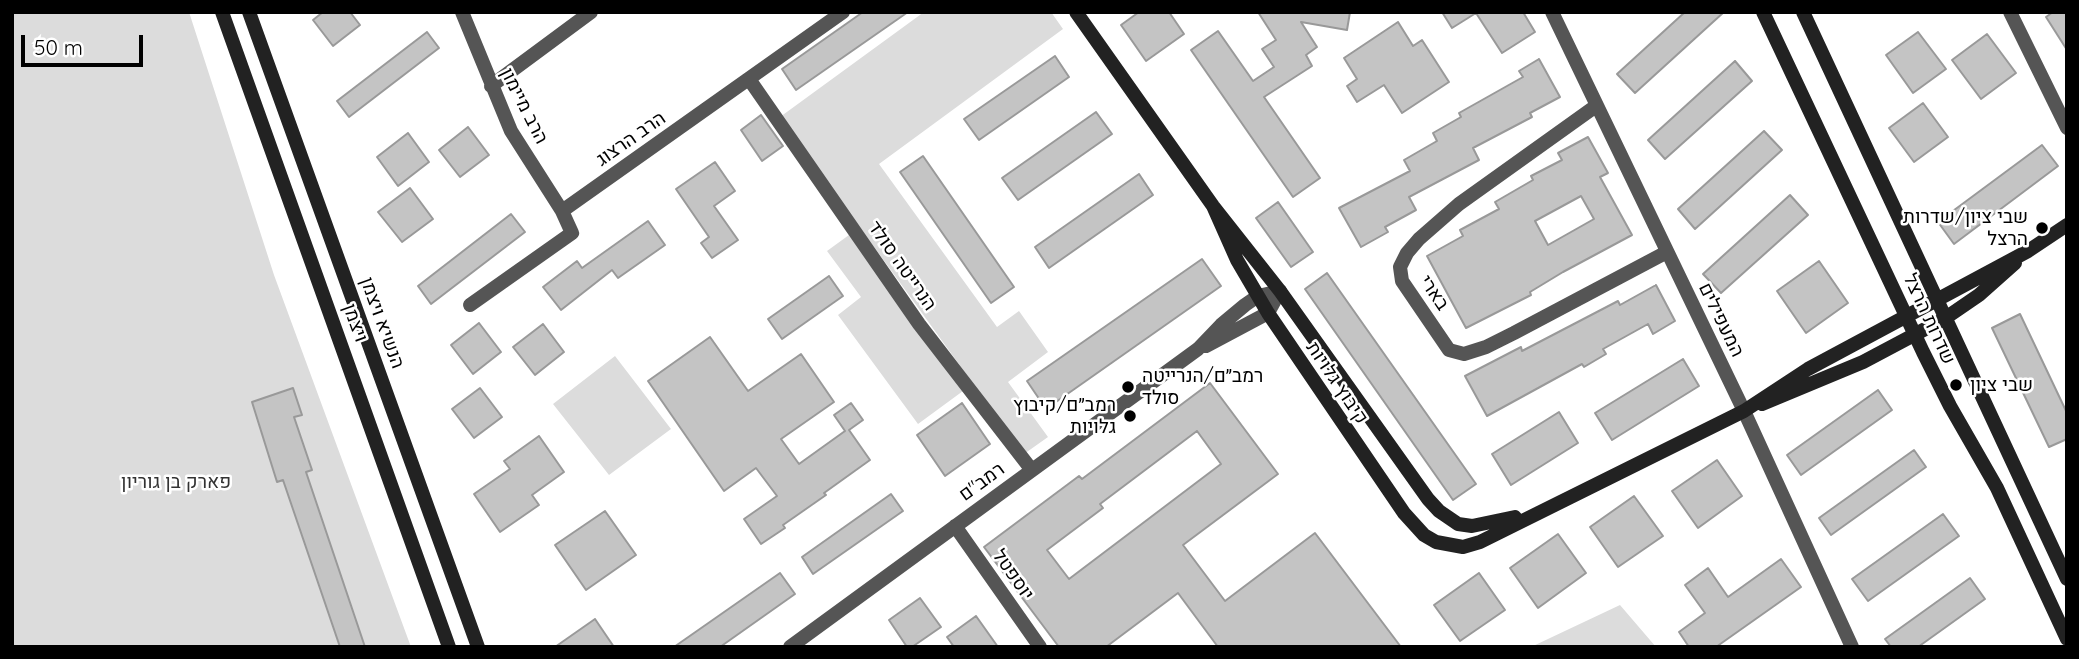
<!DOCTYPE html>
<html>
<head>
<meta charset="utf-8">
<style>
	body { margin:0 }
	#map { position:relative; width:2079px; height:659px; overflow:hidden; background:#fff; font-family:Quicksand,sans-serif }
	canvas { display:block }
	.frame { position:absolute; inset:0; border:14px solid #000; pointer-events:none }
	.scale { position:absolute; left:21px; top:35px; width:122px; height:32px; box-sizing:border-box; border:4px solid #000; border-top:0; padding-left:9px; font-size:21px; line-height:24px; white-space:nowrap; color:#000; -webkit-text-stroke:5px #fff; paint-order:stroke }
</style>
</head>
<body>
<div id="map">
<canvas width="2079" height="659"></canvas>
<div class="frame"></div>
<div class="scale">50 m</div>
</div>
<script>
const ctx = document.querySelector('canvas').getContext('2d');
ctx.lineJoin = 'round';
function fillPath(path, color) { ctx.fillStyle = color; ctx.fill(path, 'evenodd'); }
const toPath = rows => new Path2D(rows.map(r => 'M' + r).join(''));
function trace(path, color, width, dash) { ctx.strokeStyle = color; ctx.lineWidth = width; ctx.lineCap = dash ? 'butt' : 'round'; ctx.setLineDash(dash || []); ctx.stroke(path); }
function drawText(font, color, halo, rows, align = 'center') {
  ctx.font = font + ' Quicksand,Heebo,sans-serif'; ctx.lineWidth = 5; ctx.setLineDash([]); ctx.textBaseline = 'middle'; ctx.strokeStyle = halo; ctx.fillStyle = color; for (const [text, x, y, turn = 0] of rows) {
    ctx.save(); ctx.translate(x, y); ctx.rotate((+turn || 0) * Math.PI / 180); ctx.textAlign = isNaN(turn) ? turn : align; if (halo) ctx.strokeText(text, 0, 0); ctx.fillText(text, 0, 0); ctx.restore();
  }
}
fillPath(toPath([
	[12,12,189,12,274,275,411,647,12,647],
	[924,12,1051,12,1063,29,879,164,997,327,1019,311,1048,352,1008,382,1048,437,1024,454,780,117],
	[849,235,963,391,918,424,838,315,861,297,827,251],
	[615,356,671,429,609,475,553,404],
	[1620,605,1656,647,1531,647]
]), '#dcdcdc');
const building = toPath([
	[323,12,350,12,360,25,333,46,313,20,323,12],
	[863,12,908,12,796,90,782,69,863,12],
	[1139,12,1169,12,1184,34,1146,61,1121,25,1139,12],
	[1258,12,1350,12,1347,30,1301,22,1317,47,1306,55,1312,66,1264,97,1320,178,1293,197,1191,50,1218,31,1253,81,1274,67,1262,49,1276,40,1258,12],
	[1442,12,1523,12,1535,32,1502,53,1476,13,1452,28,1442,12],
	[1685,12,1724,12,1635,93,1617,74,1685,12],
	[2053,12,2067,12,2067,50,2046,17,2053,12],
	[1398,22,1413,46,1422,40,1449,82,1402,113,1384,85,1357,102,1347,86,1357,79,1344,58,1398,22],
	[427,32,439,48,349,117,337,101,427,32],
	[1918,32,1946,69,1913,93,1886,55,1918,32],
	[1987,34,2016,73,1981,99,1952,60,1987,34],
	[1055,56,1069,77,979,140,964,119,1055,56],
	[1539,59,1560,97,1530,113,1532,117,1473,148,1479,160,1409,197,1416,210,1385,227,1388,232,1361,247,1339,208,1410,171,1404,160,1437,141,1433,133,1461,117,1459,113,1523,77,1519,71,1539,59],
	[1735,61,1752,81,1665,159,1648,140,1735,61],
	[1923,103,1948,137,1914,162,1889,128,1923,103],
	[1096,112,1112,134,1018,200,1002,178,1096,112],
	[761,115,783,146,762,161,741,130,761,115],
	[468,127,489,155,460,177,439,150,468,127],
	[1764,131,1782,150,1695,229,1678,209,1764,131],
	[408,133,429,162,398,186,377,157,408,133],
	[1588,137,1608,173,1600,177,1632,235,1563,272,1530,292,1531,295,1466,328,1427,256,1463,236,1460,230,1499,209,1495,202,1533,180,1531,176,1562,160,1558,153,1588,137],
	[1581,196,1594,219,1548,245,1535,221,1581,196],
	[2042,145,2058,166,1954,244,1938,222,2042,145],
	[923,156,1014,287,991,303,900,172,923,156],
	[715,162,735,191,714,206,738,240,712,258,701,243,709,237,676,189,715,162],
	[1139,174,1153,195,1049,268,1035,247,1139,174],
	[410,188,433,219,402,242,378,212,410,188],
	[1790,195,1808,215,1721,293,1703,274,1790,195],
	[1278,202,1313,252,1291,267,1256,218,1278,202],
	[511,214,525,232,431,304,418,286,511,214],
	[648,221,665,245,618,278,612,270,561,310,543,287,577,261,582,268,648,221],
	[1202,259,1221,286,1046,409,1027,381,1202,259],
	[1819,261,1848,303,1806,333,1777,291,1819,261],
	[1327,273,1476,484,1453,500,1305,289,1327,273],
	[829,276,843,296,782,339,768,319,829,276],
	[1656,285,1675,321,1653,334,1648,324,1603,349,1606,354,1584,367,1582,364,1487,416,1465,376,1521,347,1522,351,1618,301,1620,305,1656,285],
	[2020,314,2067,413,2067,439,2049,447,1992,328,2020,314],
	[479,323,501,352,473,374,451,345,479,323],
	[543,324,564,352,535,375,513,347,543,324],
	[710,337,748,391,801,354,834,402,781,439,799,464,845,431,834,415,851,403,863,420,849,430,870,460,824,493,826,495,783,525,785,528,761,544,744,519,777,496,756,468,724,491,648,381,710,337],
	[1683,359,1699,386,1612,440,1595,413,1683,359],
	[1210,383,1278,474,1183,545,1225,601,1315,533,1401,647,1218,647,1178,593,1106,647,1059,647,984,547,1079,476,1082,479,1210,383],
	[1197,431,1221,464,1069,579,1047,550,1103,508,1100,504,1197,431],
	[293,388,302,415,294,417,312,470,306,472,365,647,340,647,283,480,277,482,252,402,293,388],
	[480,388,502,417,474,438,452,409,480,388],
	[1878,390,1892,410,1801,475,1787,455,1878,390],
	[962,403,990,444,945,476,917,435,962,403],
	[1559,412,1578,443,1511,485,1492,454,1559,412],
	[539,436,564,472,532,495,539,505,500,532,474,494,510,469,504,461,539,436],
	[1914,450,1926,467,1831,535,1819,518,1914,450],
	[1717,460,1742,496,1698,528,1672,491,1717,460],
	[891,494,903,511,813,574,802,557,891,494],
	[1634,496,1663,536,1618,567,1590,527,1634,496],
	[605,511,636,555,586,590,555,545,605,511],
	[1943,514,1959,536,1868,601,1852,579,1943,514],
	[1558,534,1586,573,1538,608,1510,568,1558,534],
	[1781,559,1801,587,1716,647,1689,647,1679,632,1705,613,1685,585,1708,568,1728,597,1781,559],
	[780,573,795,594,720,647,674,647,780,573],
	[1479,573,1505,610,1460,641,1434,605,1479,573],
	[1970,578,1985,599,1918,647,1891,647,1885,639,1970,578],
	[920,598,941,627,912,647,907,647,889,620,920,598],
	[976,616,998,647,954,647,947,637,976,616],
	[595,619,614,647,555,647,595,619]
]);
fillPath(building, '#c4c4c4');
trace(building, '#999', 2);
trace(toPath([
	[462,12,511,131,562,211],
	[1552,12,1744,411,1852,647],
	[2010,12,2067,128],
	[749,79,919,324,1031,469],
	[491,86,591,12],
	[1596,106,1459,204,1419,239,1407,253,1400,267,1402,281,1449,350,1464,354,1486,347,1514,333,1667,252],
	[470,305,572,233,562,211,843,12],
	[1206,346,1268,313,1280,291],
	[955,526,1040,647],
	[790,647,1198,349,1221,325,1245,305,1258,296,1280,291]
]), '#555', 14);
trace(toPath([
	[222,12,449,647],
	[249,12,478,647],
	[1076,12,1213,206,1280,291,1428,499,1439,511,1458,524,1472,526,1515,517],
	[1763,12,1923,352,1950,406,1997,488,2067,639],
	[1803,12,2067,579],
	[1213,206,1237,260,1268,313,1404,513,1424,535,1436,542,1463,547,1480,542,1744,411,1808,369,2028,251,2067,225],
	[1762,404,1863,362,1944,319,1979,295,2015,263]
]), '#222', 14);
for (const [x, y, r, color] of [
	[2042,228,7,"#000"],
	[1956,385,7,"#000"],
	[1128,387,7,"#000"],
	[1130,416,7,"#000"]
]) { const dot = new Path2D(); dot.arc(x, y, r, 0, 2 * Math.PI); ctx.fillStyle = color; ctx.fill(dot); trace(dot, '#fff', 2.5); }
drawText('19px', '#000', '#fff', [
	["הרב מיימון",524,106,63],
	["הרב הרצוג",631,139,-35],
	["הנרייטה סולד",902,266,55],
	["בארי",1434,293,56],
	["שדרות הרצל",1929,319,65],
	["המעפילים",1721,320,64],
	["ויצמן",355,323,70],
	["הנשיא ויצמן",382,323,70],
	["קיבוץ גלויות",1337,383,56],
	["רמב\"ם",982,482,-36],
	["יוספטל",1013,575,55]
]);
drawText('19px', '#000', '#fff', [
	["שבי ציון/שדרות",2028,217],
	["הרצל",2028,239],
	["רמב״ם/הנרייטה",1142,376,"left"],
	["סולד",1142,398,"left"],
	["שבי ציון",1970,385,"left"],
	["רמב״ם/קיבוץ",1116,405],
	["גלויות",1116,427]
], 'right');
drawText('19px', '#333', '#fff', [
	["פארק בן גוריון",176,482]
]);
</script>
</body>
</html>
